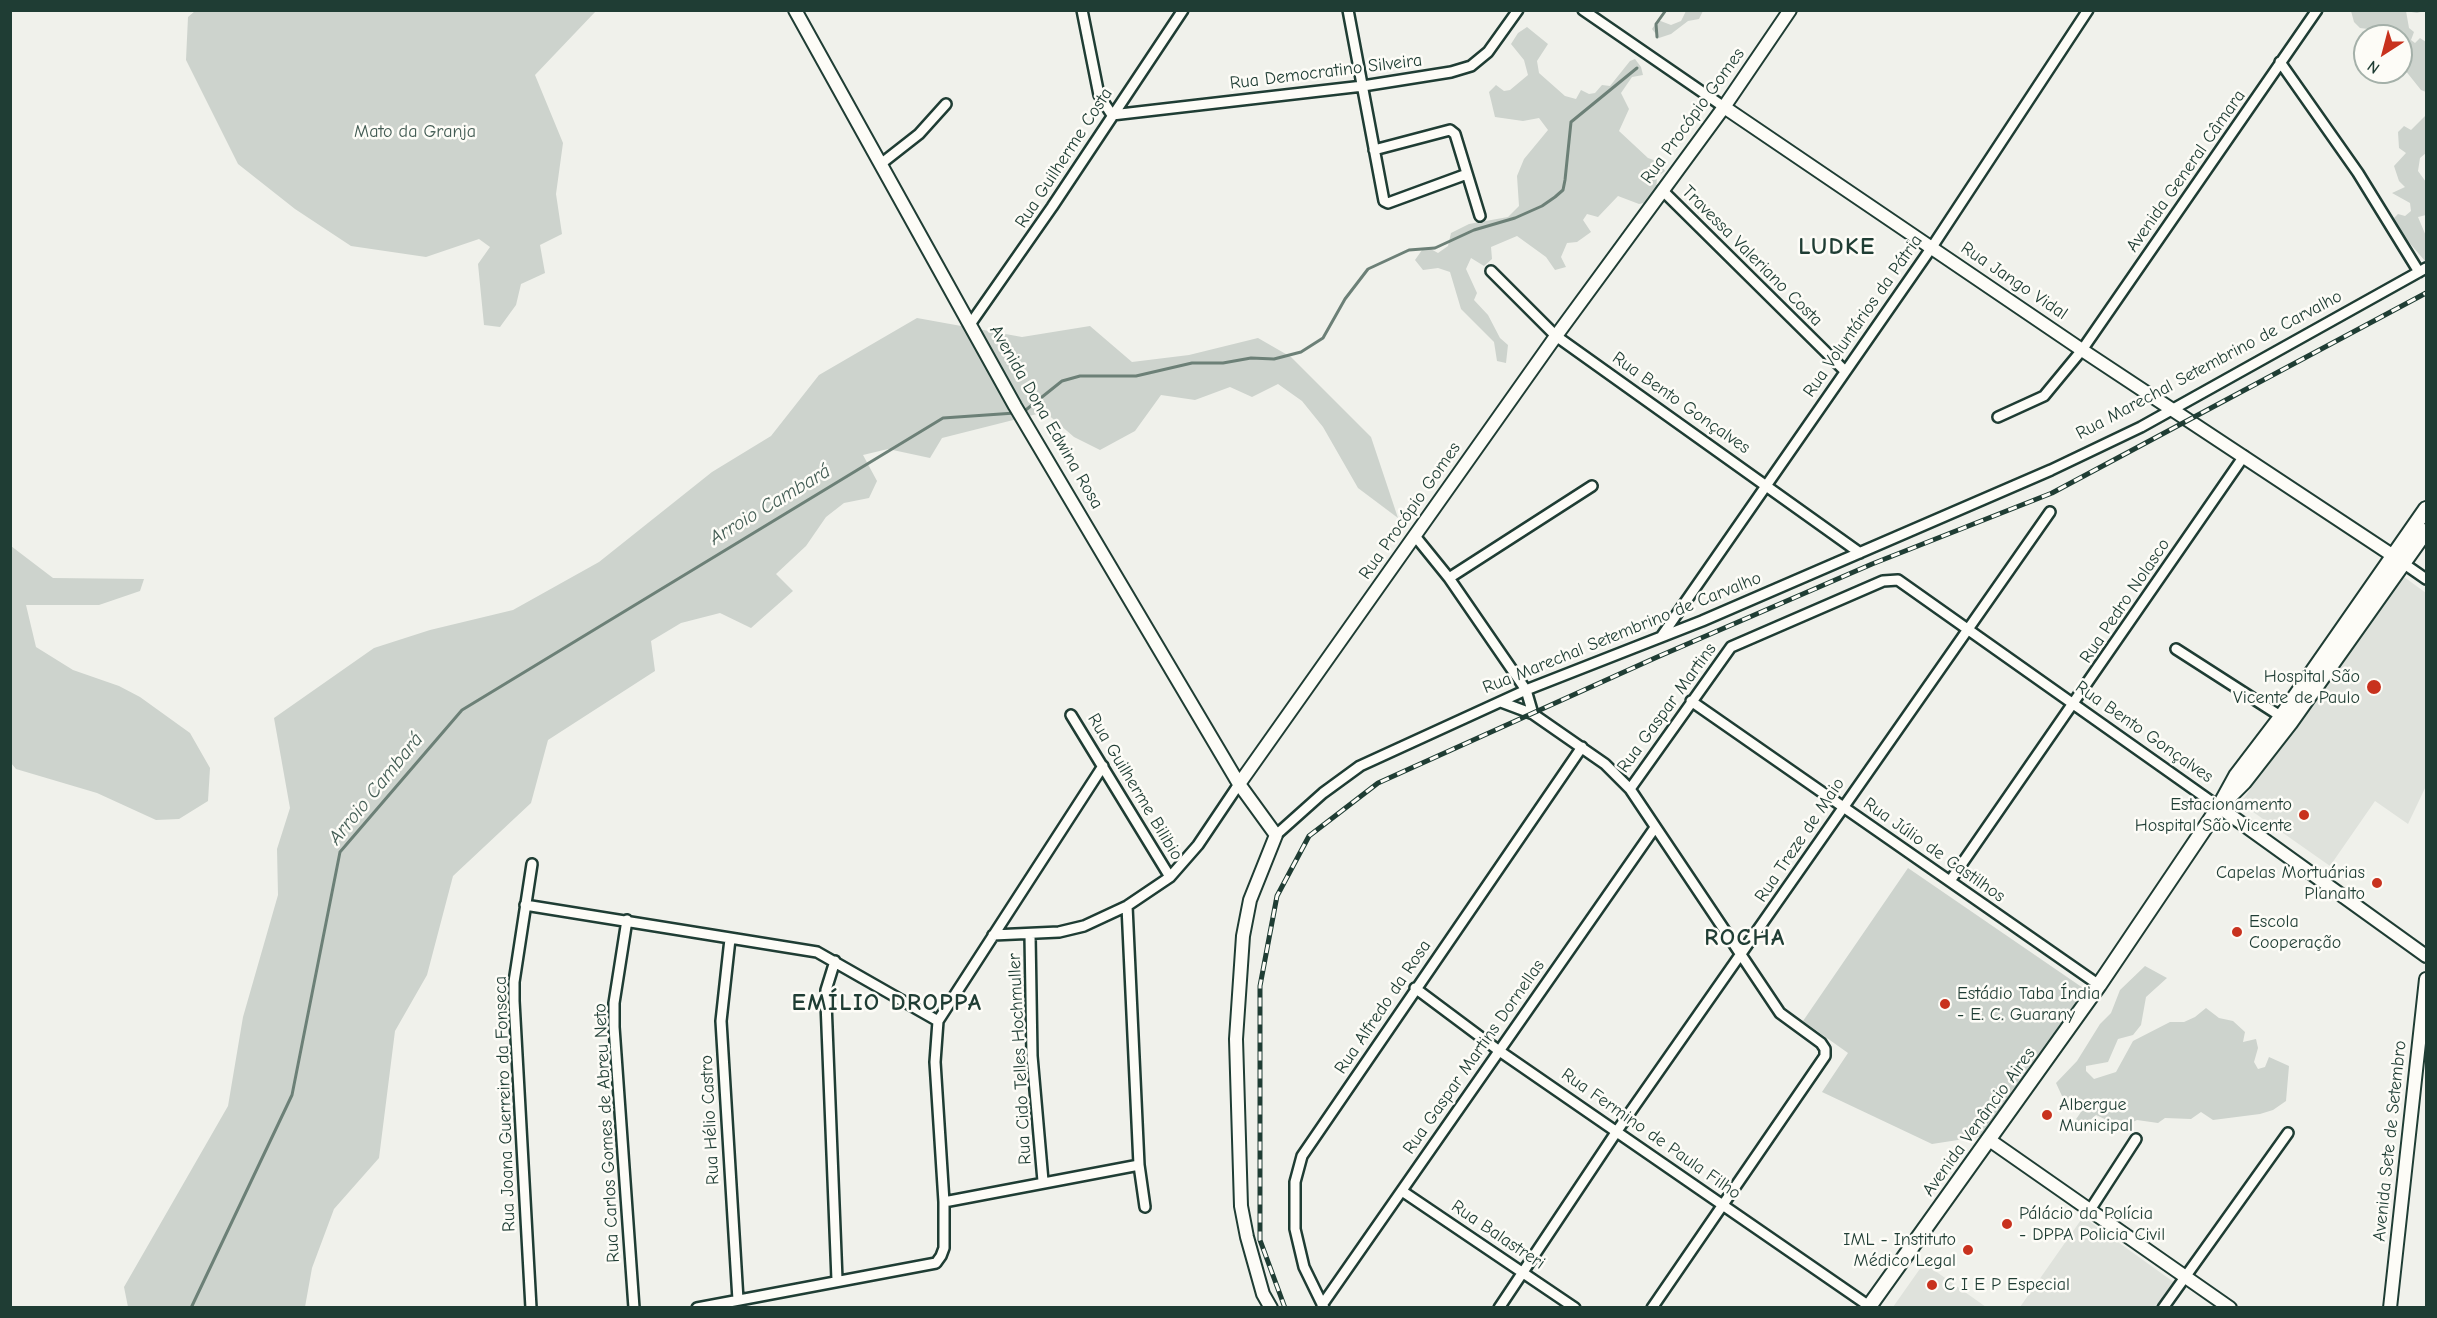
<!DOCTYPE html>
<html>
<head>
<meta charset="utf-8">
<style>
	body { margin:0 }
	#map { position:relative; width:2437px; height:1318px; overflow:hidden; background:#f0f1eb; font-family:"Comic Neue",sans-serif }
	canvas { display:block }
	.frame { position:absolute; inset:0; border:12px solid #1f3d34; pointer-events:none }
	.north { position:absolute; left:2353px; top:24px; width:60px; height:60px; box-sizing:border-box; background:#fdfcf7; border:2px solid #a4b0a9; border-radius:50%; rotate:216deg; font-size:16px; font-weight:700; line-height:24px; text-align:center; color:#1f3d34 }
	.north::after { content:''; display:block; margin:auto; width:21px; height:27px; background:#c8321e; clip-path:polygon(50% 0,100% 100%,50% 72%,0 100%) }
</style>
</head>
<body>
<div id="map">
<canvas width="2437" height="1318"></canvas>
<div class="frame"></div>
<div class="north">N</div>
</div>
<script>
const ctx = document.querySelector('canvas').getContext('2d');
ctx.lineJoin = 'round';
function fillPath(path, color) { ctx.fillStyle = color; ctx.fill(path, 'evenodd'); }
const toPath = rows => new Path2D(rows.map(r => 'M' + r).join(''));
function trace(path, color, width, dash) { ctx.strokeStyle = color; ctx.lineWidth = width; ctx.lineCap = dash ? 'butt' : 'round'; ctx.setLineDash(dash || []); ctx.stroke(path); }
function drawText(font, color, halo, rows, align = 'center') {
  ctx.font = font + ' "Comic Neue",sans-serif'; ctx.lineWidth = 5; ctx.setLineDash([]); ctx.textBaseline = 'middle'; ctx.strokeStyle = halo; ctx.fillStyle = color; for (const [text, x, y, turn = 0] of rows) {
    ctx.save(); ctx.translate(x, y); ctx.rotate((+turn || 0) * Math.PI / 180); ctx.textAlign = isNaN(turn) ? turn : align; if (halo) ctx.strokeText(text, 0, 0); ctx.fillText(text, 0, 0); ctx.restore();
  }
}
fillPath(toPath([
	[2400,574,2426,593,2426,786,2408,824,2375,801,2330,866,2246,807,2242,801],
	[2083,1217,2175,1283,2158,1307,2020,1307],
	[1924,1263,1986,1307,1893,1307]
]), '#dfe2dc');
fillPath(toPath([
	[195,11,596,11,535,75,563,143,556,194,562,234,540,245,545,273,521,284,516,305,500,327,484,325,478,264,490,247,479,239,426,257,351,246,295,209,238,164,186,60,188,17],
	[1686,11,1703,11,1699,19,1688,21,1671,34,1659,38,1652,29,1658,20,1671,25,1681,21],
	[2351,11,2424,11,2417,13,2406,11,2409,28,2414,32,2411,40,2415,43,2420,38,2426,42,2426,92,2421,90,2401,65,2401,36,2376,36,2368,29,2360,28,2354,22],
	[1527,27,1548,44,1537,61,1539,73,1565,96,1576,99,1581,90,1589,94,1595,93,1602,85,1610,86,1630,61,1635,59,1641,67,1643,75,1632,77,1621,93,1629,109,1619,131,1648,158,1659,162,1665,171,1657,177,1656,192,1648,202,1639,204,1618,196,1598,217,1587,214,1583,220,1591,232,1577,242,1567,243,1561,257,1566,267,1555,270,1546,257,1517,236,1491,247,1492,259,1484,266,1471,258,1466,269,1477,293,1474,300,1488,315,1500,338,1508,345,1506,363,1497,361,1494,342,1461,309,1450,272,1438,268,1423,270,1415,260,1422,250,1429,248,1438,253,1448,246,1451,233,1469,224,1508,217,1519,206,1517,176,1524,159,1548,130,1539,118,1523,121,1495,117,1489,92,1496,85,1504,91,1510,90,1528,75,1524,60,1511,44,1518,33],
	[2426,115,2426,153,2420,158,2418,171,2426,182,2426,215,2418,217,2426,236,2425,261,2401,233,2393,219,2398,214,2405,216,2411,211,2410,203,2392,193,2405,187,2399,181,2394,166,2406,153,2399,148,2398,132,2404,126,2411,130],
	[917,318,1022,337,1090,326,1132,362,1189,355,1258,338,1291,357,1371,437,1398,518,1358,488,1323,427,1302,401,1278,384,1252,397,1230,387,1195,400,1161,395,1135,431,1100,450,1074,437,1045,412,942,438,930,458,888,449,863,455,877,481,869,498,844,503,826,517,806,546,776,574,793,591,751,628,720,613,681,623,651,641,655,671,548,740,531,803,453,876,427,975,395,1031,379,1158,334,1209,312,1268,305,1307,128,1307,124,1287,228,1106,243,1017,278,895,277,849,290,808,274,718,374,648,430,630,513,610,599,562,712,472,771,436,819,375],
	[11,546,53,578,144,579,140,591,99,605,26,605,36,647,73,670,119,686,140,697,190,733,210,768,208,801,179,819,156,820,97,793,16,769,11,763],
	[1908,868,2086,990,1984,1136,1932,1144,1822,1092,1848,1053,1803,1021],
	[2145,966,2167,978,2146,997,2141,1025,2133,1035,2118,1039,2108,1062,2086,1066,2086,1071,2094,1079,2116,1072,2133,1041,2170,1022,2184,1022,2195,1017,2206,1008,2219,1018,2233,1021,2245,1032,2243,1042,2256,1039,2258,1048,2254,1062,2258,1069,2265,1067,2269,1057,2289,1066,2286,1101,2273,1110,2260,1114,2213,1120,2201,1112,2191,1119,2165,1118,2158,1123,2137,1120,2127,1125,2120,1120,2109,1121,2096,1115,2082,1127,2074,1122,2081,1112,2062,1096,2056,1083,2077,1061,2100,1024,2111,1013,2120,990]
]), '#cdd3cd');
trace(toPath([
	[1657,37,1656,24,1666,10],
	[1022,413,1062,381,1080,376,1136,376,1192,363,1223,363,1251,358,1274,359,1301,352,1323,338,1345,299,1368,269,1409,250,1435,248,1474,230,1515,218,1542,206,1555,197,1563,190,1565,180,1571,122,1637,68],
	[191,1308,292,1095,340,852,462,710,943,418,1015,413]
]), '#6c8077', 3);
const minor = toPath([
	[1082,10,1099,95,1112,115,1363,86,1451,72,1471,66,1488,52,1518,10],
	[1348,10,1384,201,1388,203,1467,174],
	[1583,10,1724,107],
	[2280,62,2358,173,2419,272],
	[1374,150,1450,130,1455,134,1480,216],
	[882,163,919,134,946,104],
	[1662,190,1844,370],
	[1491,271,1556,336,1860,553],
	[971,323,1052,207,1183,10],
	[1998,417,2044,396,2082,350,2317,10],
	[1415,536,1449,578,1526,690,1533,714,1605,764,1630,789,1780,1013,1821,1043,1825,1049,1825,1056,1652,1308],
	[2403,563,2426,579],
	[1449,578,1592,486],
	[1661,637,1932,247,2088,10],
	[2176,649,2285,719],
	[1691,701,2099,985],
	[1501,702,1533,714],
	[1071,715,1170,877],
	[1630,789,1731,647,1883,581,1898,580,2219,807],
	[1276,835,1323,793,1360,766,1526,690,1702,621,2051,470,2141,427,2426,268],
	[1950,881,2244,456],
	[525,905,817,952,938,1021],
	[1127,906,1139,1165,1145,1207],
	[627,920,614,1003,614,1027,634,1308],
	[993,935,1059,932,1084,926,1127,906,1170,877,1198,845,1239,784],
	[1030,935,1032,1056,1043,1181],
	[730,939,721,1021,738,1300],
	[835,961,826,990,826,1002,837,1280],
	[1415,988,1498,1050,1869,1306],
	[1402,1191,1575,1308],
	[944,1202,1139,1165],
	[2090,1210,2136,1139],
	[1322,1305,1654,829],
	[531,1308,514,1001,514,982,532,864],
	[697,1308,936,1263,941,1256,944,1248,944,1202,935,1062,938,1021,1103,766],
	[1324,1308,1304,1267,1295,1229,1295,1182,1302,1156,1582,747],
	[1499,1308,1617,1131,2050,512],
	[2163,1308,2288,1133]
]);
const tertiary = toPath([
	[795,10,1015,406,1239,784,1276,835,1250,900,1243,936,1236,1039,1241,1206,1247,1237,1263,1294,1271,1308],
	[1724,107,2082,350,2401,561],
	[1239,784,1556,336,1724,107,1790,10],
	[2219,807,2426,956],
	[1988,1139,2230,1308],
	[2390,1308,2426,979]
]);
const secondary = toPath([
	[2229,797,2244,782,2290,723,2426,531],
	[1868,1308,2099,985,2219,807,2236,776,2281,717,2426,509]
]);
trace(minor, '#1f3d34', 14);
trace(tertiary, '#1f3d34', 16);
trace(secondary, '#1f3d34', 18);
trace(minor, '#fdfcf7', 9);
trace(tertiary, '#fdfcf7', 12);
trace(secondary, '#fdfcf7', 14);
const rail = toPath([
	[1285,1308,1260,1240,1260,986,1277,896,1309,836,1378,783,1655,658,1872,564,2052,493,2426,293]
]);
trace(rail, '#1f3d34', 5);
trace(rail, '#fdfcf7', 3, [9]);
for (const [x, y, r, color] of [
	[2374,687,8,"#c8321e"],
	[2304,815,6,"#c8321e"],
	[2377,883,6,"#c8321e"],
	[2237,932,6,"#c8321e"],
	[1945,1004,6,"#c8321e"],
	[2047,1115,6,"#c8321e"],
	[2007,1224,6,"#c8321e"],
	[1968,1250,6,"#c8321e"],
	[1932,1285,6,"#c8321e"]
]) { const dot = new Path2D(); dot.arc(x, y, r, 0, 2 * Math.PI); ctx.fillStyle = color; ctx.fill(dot); trace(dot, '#fdfcf7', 2); }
drawText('18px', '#1f3d34', '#fdfcf7', [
	["Rua Democratino Silveira",1326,72,-7],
	["Rua Procópio Gomes",1693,116,-54],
	["Rua Guilherme Costa",1064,158,-57],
	["Avenida General Câmara",2186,171,-55],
	["Travessa Valeriano Costa",1752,256,45],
	["Rua Jango Vidal",2014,281,34],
	["Rua Voluntários da Pátria",1863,316,-55],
	["Rua Marechal Setembrino de Carvalho",2209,365,-28],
	["Rua Bento Gonçalves",1681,403,35],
	["Avenida Dona Edwina Rosa",1046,417,60],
	["Rua Procópio Gomes",1410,511,-55],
	["Rua Pedro Nolasco",2125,601,-56],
	["Rua Marechal Setembrino de Carvalho",1622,633,-22],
	["Rua Gaspar Martins",1667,708,-54],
	["Rua Bento Gonçalves",2144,732,35],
	["Rua Guilherme Bilibio",1135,787,59],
	["Rua Treze de Maio",1800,840,-56],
	["Rua Júlio de Castilhos",1934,850,35],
	["Rua Alfredo da Rosa",1383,1007,-56],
	["Rua Gaspar Martins Dornellas",1474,1057,-55],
	["Rua Cido Telles Hochmuller",1020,1059,-93],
	["Rua Joana Guerreiro da Fonseca",505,1104,-92],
	["Rua Hélio Castro",710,1120,-93],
	["Avenida Venâncio Aires",1979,1122,-54],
	["Rua Carlos Gomes de Abreu Neto",607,1133,-93],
	["Rua Fermino de Paula Filho",1651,1134,35],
	["Avenida Sete de Setembro",2390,1141,-84],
	["Rua Balastreri",1498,1235,34]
]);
drawText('18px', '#425b53', '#fdfcf7', [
	["Mato da Granja",415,132]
]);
drawText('18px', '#1f3d34', '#fdfcf7', [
	["Hospital São",2360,677,"right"],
	["Vicente de Paulo",2360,698,"right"],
	["Estacionamento",2292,805,"right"],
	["Hospital São Vicente",2292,826,"right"],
	["Capelas Mortuárias",2365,873,"right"],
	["Planalto",2365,894,"right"],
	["Escola",2249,922],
	["Cooperação",2249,943],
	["Estádio Taba Índia",1957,994],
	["- E. C. Guarany",1957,1015],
	["Albergue",2059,1105],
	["Municipal",2059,1126],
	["Pálácio da Polícia",2019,1214],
	["- DPPA Policia Civil",2019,1235],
	["IML - Instituto",1956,1240,"right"],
	["Médico Legal",1956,1261,"right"],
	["C I E P Especial",1944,1285]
], 'left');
drawText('italic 20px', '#455e56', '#fdfcf7', [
	["Arroio Cambará",770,505,-31],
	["Arroio Cambará",376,789,-51]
]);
ctx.letterSpacing = '1.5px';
drawText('bold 24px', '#1f3d34', '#fdfcf7', [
	["LUDKE",1837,247],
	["ROCHA",1745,938],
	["EMÍLIO DROPPA",887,1003]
]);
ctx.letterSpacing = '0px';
</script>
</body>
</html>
